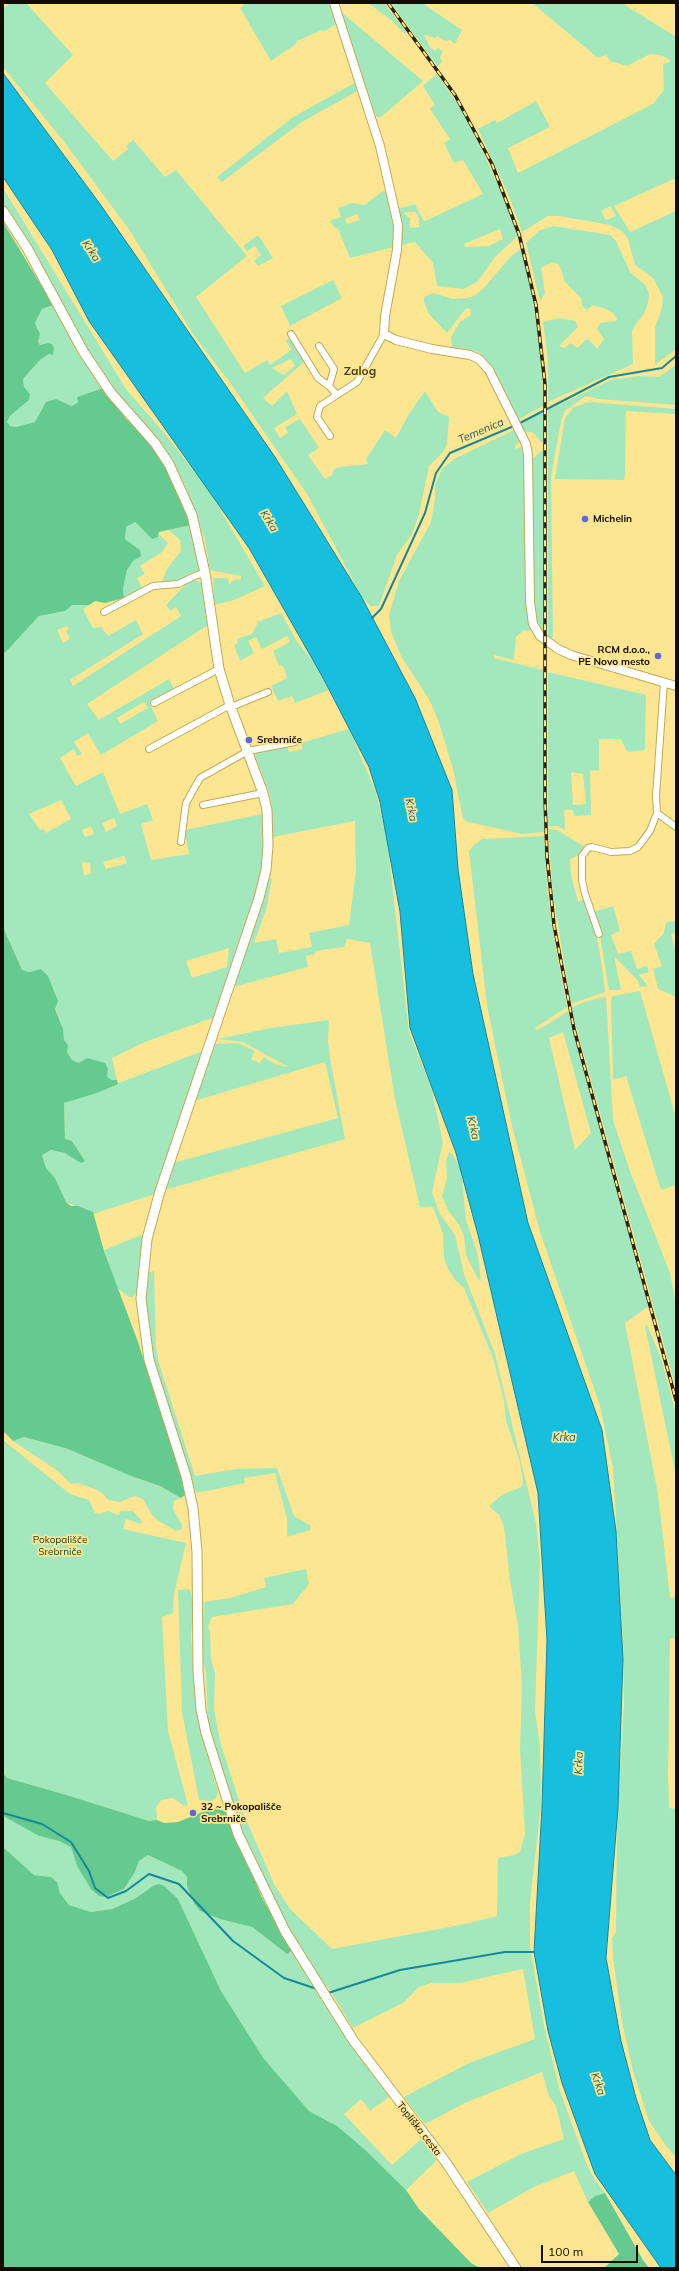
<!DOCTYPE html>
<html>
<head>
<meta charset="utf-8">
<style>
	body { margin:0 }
	#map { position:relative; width:679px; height:2271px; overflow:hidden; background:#fce691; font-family:Mulish,sans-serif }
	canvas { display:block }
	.frame { position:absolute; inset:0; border:4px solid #110b00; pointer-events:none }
	.scale { position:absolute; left:541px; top:2245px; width:97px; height:18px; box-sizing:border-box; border:2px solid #110b00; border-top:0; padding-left:5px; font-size:12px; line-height:14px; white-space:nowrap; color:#110b00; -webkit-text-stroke:3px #fce691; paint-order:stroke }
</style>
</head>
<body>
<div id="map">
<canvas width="679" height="2271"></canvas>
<div class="frame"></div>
<div class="scale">100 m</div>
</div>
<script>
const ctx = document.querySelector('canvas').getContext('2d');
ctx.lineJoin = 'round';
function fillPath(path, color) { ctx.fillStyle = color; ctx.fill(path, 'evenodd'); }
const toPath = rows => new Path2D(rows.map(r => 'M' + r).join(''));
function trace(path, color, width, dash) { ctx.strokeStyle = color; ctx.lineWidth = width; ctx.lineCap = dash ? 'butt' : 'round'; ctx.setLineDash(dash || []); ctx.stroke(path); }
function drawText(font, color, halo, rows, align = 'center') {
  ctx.font = font + ' Mulish,sans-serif'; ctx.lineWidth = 3.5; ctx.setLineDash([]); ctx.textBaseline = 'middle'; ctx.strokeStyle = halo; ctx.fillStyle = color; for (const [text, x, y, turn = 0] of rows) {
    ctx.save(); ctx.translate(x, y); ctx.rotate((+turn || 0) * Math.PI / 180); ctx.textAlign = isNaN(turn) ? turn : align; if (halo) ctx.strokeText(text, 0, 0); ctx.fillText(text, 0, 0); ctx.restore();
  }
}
fillPath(toPath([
	[10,3,26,3,73,55,45,83,113,161,128,149,126,146,133,140,165,177,176,170,247,256,196,297,245,373,267,360,270,365,291,350,286,341,291,336,305,361,263,398,272,406,287,391,297,414,274,428,280,438,288,433,285,427,300,419,319,448,308,455,325,479,332,475,334,469,340,467,368,464,366,459,385,430,396,438,409,414,425,391,438,412,449,417,447,444,444,451,429,466,419,514,412,534,397,555,379,606,371,606,362,597,307,494,231,384,195,337,130,231,65,143,3,67,3,9],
	[291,359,295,366,284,375,272,368],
	[246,3,330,3,336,24,323,32,322,30,297,41,296,44,271,61,240,8],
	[368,3,384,3,407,33,404,33,391,20],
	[391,3,422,3,462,30,455,44,450,40,446,41,437,36,436,38,424,35,431,49,436,50,438,48,443,51,440,57,442,62,438,67],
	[532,3,622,3,676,37,676,178,614,206,630,232,676,211,676,349,655,365,655,327,662,308,663,297,653,278,635,265,628,239,622,231,610,225,559,216,548,216,522,232,509,196,478,129,495,120,497,123,536,101,550,127,508,148,518,173,653,104,664,90,663,64,670,62,669,59,660,55,650,54,627,66,610,61,606,55,598,58],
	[610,206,616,216,606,220,601,211],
	[340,11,423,81,381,117,377,117,375,114],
	[437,74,461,109,478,142,507,204,518,236,495,257,478,281,464,289,437,286,433,263,415,242,402,245,397,209,415,204,423,220,425,221,483,194,463,160,454,163,444,143,450,139,430,109,435,105,423,86],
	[405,212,415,212,419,218,419,227,410,228,410,218,404,214],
	[500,229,503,239,489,246,465,247,464,244],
	[358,81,361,89,302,122,222,182,217,177,293,117],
	[3,188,126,389,165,434,208,489,265,586,234,600,214,605,213,578,228,578,229,584,234,580,241,579,241,576,210,570,205,540,186,487,174,463,162,444,151,435,107,381,90,354,45,274,3,206],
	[383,191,388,194,392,213,395,232,394,247,350,258,338,229,334,227,330,221,341,217,338,208,352,203,365,205],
	[357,214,360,220,347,224,345,219],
	[554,226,610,235,616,241,630,272,645,285,649,294,648,303,644,314,638,321,632,331,633,364,548,402,548,360,543,322,560,318,575,321,578,327,559,346,565,348,570,343,578,348,585,340,590,340,597,349,604,339,597,329,600,323,616,321,617,319,613,313,606,309,593,305,587,310,582,306,581,298,565,282,561,269,558,264,552,262,541,268,545,293,540,301,526,243,540,230],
	[258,235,273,258,258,266,254,261,261,255,255,246,247,251,243,246],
	[522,248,537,316,542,365,543,406,517,420,499,379,486,359,480,353,472,350,452,347,451,337,460,322,471,315,470,309,466,308,447,333,429,314,424,302,424,297,433,293,453,299,467,298,474,296,483,289,511,256],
	[333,280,342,298,290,326,281,306],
	[53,305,103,388,77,397,78,402,72,406,56,399,36,422,16,427,10,426,6,422,10,416,29,400,30,394,24,387,23,379,40,360,49,354,48,343,41,345,38,342,40,334,35,323,42,309],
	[676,365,676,405,599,399,586,396,566,410,562,417,551,476,553,637,551,639,548,635,548,410,611,380,638,376,659,377],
	[590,402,676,409,676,414,626,411,625,474,624,480,555,479,565,418,574,407],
	[543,411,544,434,543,442,541,442,534,433,524,431,520,424],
	[516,429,519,442,515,446,515,449,521,447,525,464,527,606,530,631,524,630,516,637,514,660,494,655,494,658,543,670,544,832,522,834,468,822,463,819,453,769,438,720,430,701,401,656,391,632,389,615,399,581,431,522,435,499,435,485,442,469,454,459],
	[543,450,544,457,543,631,536,618,534,604,532,464,533,458],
	[134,522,148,535,158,537,159,534,168,543,162,552,140,566,145,574,137,578,142,588,124,598,123,589,127,570,140,550,125,539,126,527],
	[191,525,201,566,199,570,174,584,166,583,162,581,167,569,181,551,180,540,169,530],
	[195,580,202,583,208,625,87,704,99,720,169,679,174,689,150,704,158,721,101,755,88,733,74,742,82,754,77,756,74,749,60,758,76,786,103,772,120,814,147,804,153,820,141,824,151,860,189,854,185,830,262,814,264,840,263,862,257,892,215,1017,145,1042,112,1058,117,1080,112,1080,72,1060,67,1052,64,1040,63,1029,41,969,29,972,22,970,3,927,3,655,39,616,65,611,72,605,89,605,83,609,93,628,101,627,108,636,136,620,143,634,70,680,73,686,181,616,176,607,170,611,166,605,187,583],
	[67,626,69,629,66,631,70,639,63,643,57,630],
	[144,702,148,708,120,724,117,718],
	[61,800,71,819,46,833,44,829,40,830,29,814],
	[114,818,117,826,106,832,102,823],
	[91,826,94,834,85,837,82,830],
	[124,856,127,863,106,869,103,862],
	[90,862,91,874,84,875,82,863],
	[229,948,227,967,192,978,186,961],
	[281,613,296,640,314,663,329,690,295,703,292,696,278,701,271,686,287,678,284,668,281,665,279,666,273,651,290,642,287,636,262,649,256,637,248,641,254,653,240,661,234,645,238,643,237,639,252,634,258,622],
	[548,672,646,695,645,750,628,752,625,748,621,739,599,739,599,770,590,771,591,815,574,816,573,810,564,810,565,830,557,826,548,826],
	[571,772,583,774,586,804,573,805],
	[349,729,375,790,386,830,409,1032,431,1087,443,1142,432,1192,440,1214,455,1235,464,1274,495,1354,536,1523,540,1561,535,1711,540,1746,541,1805,530,1902,530,1946,544,2026,560,2091,587,2165,595,2180,605,2193,595,2196,588,2202,574,2171,534,2187,488,2213,467,2182,521,2154,564,2139,556,2106,549,2096,542,2072,465,2103,425,2124,404,2097,469,2063,535,2039,523,1969,460,1983,431,1983,419,1987,403,2003,353,2028,328,1987,322,1985,279,1911,242,1834,208,1723,206,1673,203,1661,202,1647,204,1602,230,1598,266,1587,264,1578,306,1569,309,1584,293,1604,212,1617,208,1626,210,1632,211,1660,215,1673,214,1709,220,1741,242,1810,274,1884,290,1909,332,1949,465,1924,497,1916,498,1858,514,1855,520,1852,525,1834,520,1749,522,1687,518,1625,510,1581,504,1526,499,1515,489,1506,503,1494,522,1487,523,1482,520,1462,506,1421,504,1400,493,1358,464,1288,456,1281,448,1269,444,1258,443,1234,433,1207,420,1207,395,1099,370,943,347,939,344,947,315,951,314,955,306,956,308,967,233,987,269,878,272,879,266,910,254,943,276,939,279,953,312,947,309,933,349,925,356,870,355,821,273,837,272,808,270,795,254,752,287,746,289,752,303,749,301,743],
	[548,829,557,830,585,847,582,848,580,857,576,856,570,859,571,875,578,902,585,899,596,930,603,974,605,992,571,1004,553,895],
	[544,836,548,895,554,938,567,1007,535,1028,536,1030,545,1026,568,1011,649,1306,625,1323,658,1494,670,1598,676,1597,676,1638,670,1639,668,1776,669,1808,676,1809,676,2157,666,2146,649,2121,633,2071,622,2022,613,1958,612,1938,616,1932,617,1822,624,1704,623,1637,613,1468,600,1406,540,1232,511,1122,487,1005,469,851,474,845,482,839],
	[563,1032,591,1133,575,1150,549,1038],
	[613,906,620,931,611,935,618,954,631,951,637,969,647,966,649,972,639,975,648,986,640,987,638,981,614,956,621,990,609,990,599,930,593,912],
	[676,921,676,933,671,934,676,953,676,997,658,989,653,969,662,966,654,944,664,933,666,922],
	[640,991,676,1118,676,1185,661,1190,626,1076,613,1080,613,1078,611,999,613,996],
	[606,996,613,1120,631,1174,670,1273,676,1305,676,1388,571,1008,582,1003],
	[329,1020,328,1041,331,1064,345,1139,164,1190,173,1163,338,1118,325,1062,194,1101,216,1044,238,1043,255,1051,251,1059,260,1063,264,1057,277,1065,288,1067,243,1042,218,1039,271,1028],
	[203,1051,155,1194,93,1214,66,1202,55,1178,46,1168,42,1155,51,1150,65,1153,85,1161,72,1141,65,1139,64,1103,97,1093,103,1089],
	[449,1152,452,1154,461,1169,466,1220,478,1255,481,1282,478,1279,466,1255,464,1236,459,1225,448,1210,442,1196,447,1178,446,1160],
	[144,1234,138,1291,133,1297,129,1297,117,1288,104,1250],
	[154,1271,156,1347,159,1363,195,1476,236,1469,277,1468,294,1516,311,1526,310,1530,287,1537,287,1518,275,1473,244,1478,245,1483,197,1493,195,1490,158,1378,152,1352,146,1308,146,1288,147,1273],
	[647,1325,661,1358,676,1414,676,1476,645,1326],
	[24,1437,68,1449,131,1476,160,1486,179,1496,181,1498,174,1501,173,1509,182,1525,182,1529,176,1531,160,1522,152,1515,143,1499,135,1496,120,1502,108,1500,102,1493,95,1489,78,1483,71,1484,58,1471,13,1441],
	[3,1440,70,1494,89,1500,95,1513,99,1514,108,1511,118,1515,121,1511,133,1511,142,1521,141,1524,126,1519,123,1529,186,1543,174,1594,173,1613,162,1617,168,1731,188,1805,184,1806,173,1798,161,1800,156,1808,157,1820,149,1821,70,1796,7,1778,3,1772],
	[190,1589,193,1604,191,1636,195,1701,206,1751,218,1792,216,1799,209,1801,199,1800,182,1712,178,1590],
	[3,1816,39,1836,59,1841,71,1847,77,1866,83,1875,117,1892,124,1889,135,1872,139,1861,148,1855,182,1871,187,1877,187,1886,200,1911,220,1919,252,1927,287,1954,292,1951,341,2031,389,2097,370,2111,361,2099,344,2114,392,2165,421,2139,437,2160,406,2190,337,2126,309,2111,297,2099,264,2059,221,1991,178,1899,153,1886,136,1898,112,1909,91,1912,69,1905,60,1893,57,1882,51,1877,34,1875,3,1847]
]), '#a3e8bc');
fillPath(toPath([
	[3,222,53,305,42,309,35,323,40,334,38,342,40,345,48,343,52,344,54,349,53,355,49,354,40,360,23,379,24,387,30,394,29,400,10,416,7,422,10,426,16,427,35,422,46,402,56,399,72,406,78,402,77,397,103,388,126,419,150,442,163,464,175,484,191,525,159,532,158,537,152,539,135,522,126,527,125,539,140,550,141,556,133,561,127,570,123,589,124,598,105,603,95,601,89,605,72,605,65,611,39,616,3,655],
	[3,927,22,970,29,972,41,969,48,976,58,1001,55,1009,63,1029,64,1040,68,1045,67,1052,72,1060,79,1063,87,1058,105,1063,108,1069,107,1077,112,1080,117,1080,118,1084,97,1093,64,1103,65,1139,72,1141,85,1161,81,1163,65,1153,51,1150,42,1155,46,1168,55,1178,66,1202,71,1206,78,1206,93,1212,104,1251,138,1342,181,1476,185,1495,181,1498,160,1486,131,1476,68,1449,24,1437,13,1441,3,1431],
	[3,1772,7,1778,70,1796,149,1821,157,1820,164,1823,178,1822,205,1811,217,1809,225,1811,262,1898,292,1951,287,1954,252,1927,220,1919,200,1911,194,1903,187,1886,187,1877,182,1871,148,1855,139,1861,135,1872,124,1889,106,1897,99,1896,91,1889,77,1866,71,1847,59,1841,39,1836,3,1816],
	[3,1847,34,1875,51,1877,57,1882,60,1893,69,1905,91,1912,112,1909,136,1898,153,1886,159,1884,164,1886,178,1899,221,1991,264,2059,309,2111,337,2126,363,2148,406,2190,419,2209,471,2263,480,2268,3,2268],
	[605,2193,643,2260,649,2268,604,2268,619,2254,588,2202,595,2196]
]), '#65ca8f');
const water = toPath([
	[3,73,100,204,275,457,361,596,415,698,452,790,458,869,473,974,528,1223,602,1430,616,1531,623,1659,618,1807,606,1958,621,2041,636,2098,650,2140,676,2175,676,2268,661,2268,595,2174,562,2083,548,2031,534,1952,542,1807,547,1640,538,1493,478,1235,456,1153,410,1028,400,912,380,802,369,767,322,676,249,548,89,321,52,250,3,177,3,73]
]);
fillPath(water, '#17bede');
trace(water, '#15889b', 1);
trace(toPath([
	[518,424,609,377,662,368,676,356],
	[372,618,381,609,425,513,436,473,450,453,514,426],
	[3,1813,42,1824,71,1842,89,1871,95,1888,108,1898,126,1891,149,1874,179,1884,233,1941,284,1978,317,1989],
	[328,1993,400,1970,505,1952,534,1952]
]), '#15889b', 2);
const minor = toPath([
	[291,334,318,378,329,386,337,395],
	[319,346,334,369,329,386],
	[330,436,317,417,320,406,357,382,384,334],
	[104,612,153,586,178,584,197,575,205,573],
	[154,703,219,669],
	[231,707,268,692],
	[149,749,230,705],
	[203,805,263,793],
	[657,813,676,827],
	[181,842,186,803,200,778,248,751,295,742],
	[599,934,585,894,582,880,582,856,588,848,592,847,611,852,630,851,638,847,650,831,657,813,656,796,664,682]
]);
const tertiary = toPath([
	[334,3,380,146,398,225,397,250,385,316,384,334,396,340,432,349,470,355,479,359,489,370,526,444,528,455,530,602,533,624,540,636,558,649,571,655,676,686]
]);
const secondary = toPath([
	[3,211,27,248,83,351,111,393,155,443,169,464,192,515,205,573,219,669,230,705,263,793,267,810,268,846,266,870,259,898,160,1191,147,1239,141,1299,149,1360,186,1476,193,1508,197,1552,198,1670,201,1710,206,1733,238,1834,285,1931,353,2040,445,2161,516,2268]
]);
trace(minor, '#bfaa55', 8);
trace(tertiary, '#bfaa55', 10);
trace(secondary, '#bfaa55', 11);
trace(minor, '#fff', 6);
trace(tertiary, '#fff', 8);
trace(secondary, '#fff', 9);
const rail = toPath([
	[388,3,455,95,492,164,519,234,536,305,545,384,545,799,547,856,554,925,574,1029,676,1400]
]);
trace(rail, '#2d2511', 3.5);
trace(rail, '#fce691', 2, [6]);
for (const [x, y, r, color] of [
	[585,519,4,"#5e67df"],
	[658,656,4,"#5e67df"],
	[249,740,4,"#5e67df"],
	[193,1813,4,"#5e67df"]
]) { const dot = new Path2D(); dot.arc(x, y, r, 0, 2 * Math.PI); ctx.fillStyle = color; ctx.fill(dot); trace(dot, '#fce691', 1.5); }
drawText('bold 10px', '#110b00', '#fce691', [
	["Michelin",593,519],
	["RCM d.o.o.,",650,650,"right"],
	["PE Novo mesto",650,662,"right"],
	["Srebrniče",257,740],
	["32 ~ Pokopališče",201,1807],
	["Srebrniče",201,1819]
], 'left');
drawText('10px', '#113c24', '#fce691', [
	["Pokopališče",60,1540],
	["Srebrniče",60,1552]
]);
drawText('10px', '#110b00', '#fce691', [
	["Topliška cesta",419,2129,52]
]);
drawText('italic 11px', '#1e5966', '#fce691', [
	["Krka",91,251,56],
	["Temenica",481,431,-23],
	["Krka",269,521,58],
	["Krka",411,810,78],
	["Krka",473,1128,76],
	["Krka",564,1438],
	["Krka",579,1763,-88],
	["Krka",598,2084,70]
]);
drawText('bold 12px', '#4a3f10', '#fce691', [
	["Zalog",360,371]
]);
</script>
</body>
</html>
